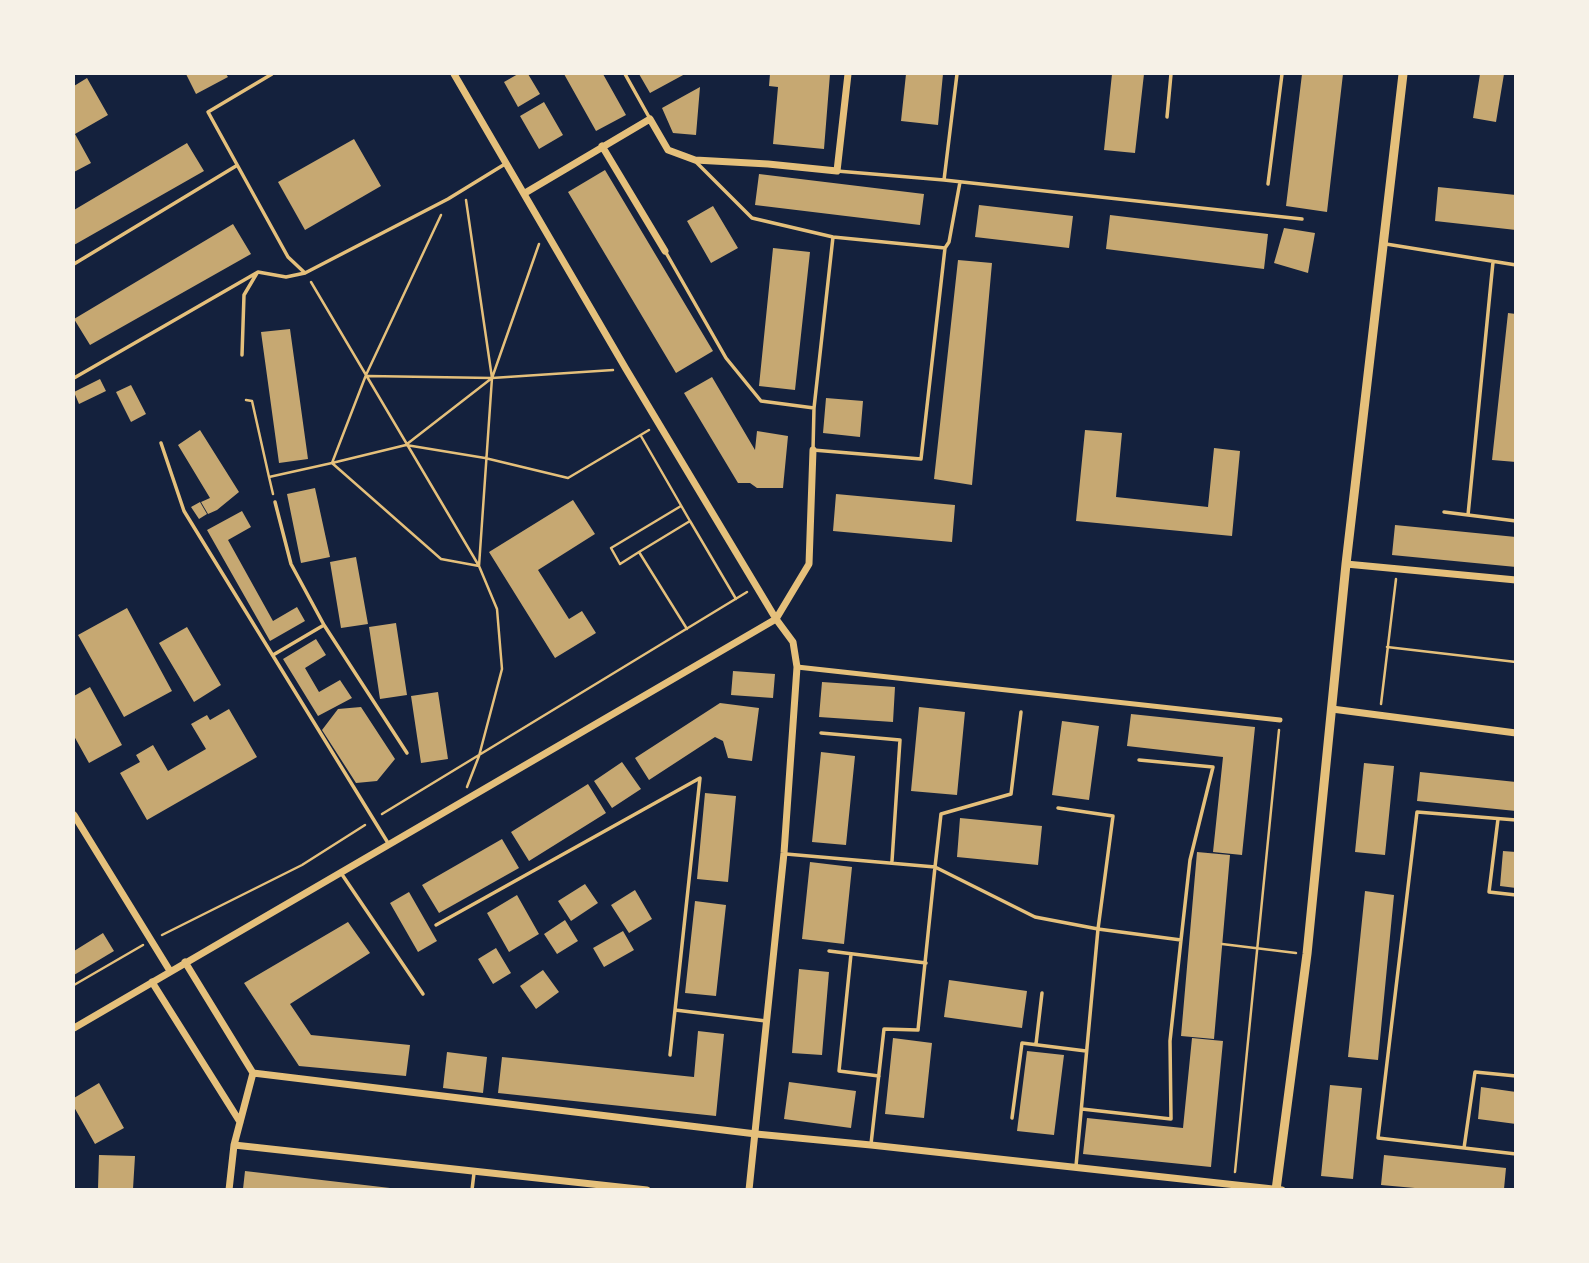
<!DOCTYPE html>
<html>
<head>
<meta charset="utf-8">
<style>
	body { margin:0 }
	#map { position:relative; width:1589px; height:1263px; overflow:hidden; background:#14213d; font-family:"Roboto Serif",serif }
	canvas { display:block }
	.frame { position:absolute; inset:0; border:75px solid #f6f1e7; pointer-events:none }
</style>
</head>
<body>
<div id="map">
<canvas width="1589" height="1263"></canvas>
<div class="frame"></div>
</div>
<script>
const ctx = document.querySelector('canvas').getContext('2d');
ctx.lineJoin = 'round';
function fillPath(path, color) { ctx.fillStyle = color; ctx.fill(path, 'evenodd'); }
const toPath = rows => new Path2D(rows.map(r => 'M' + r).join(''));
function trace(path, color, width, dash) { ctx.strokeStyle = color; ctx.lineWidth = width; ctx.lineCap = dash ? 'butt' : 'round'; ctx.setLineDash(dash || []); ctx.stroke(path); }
fillPath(toPath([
	[186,74,226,74,228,77,196,94],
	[518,74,528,74,540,94,518,107,504,82],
	[564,74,603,74,626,115,596,131],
	[639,74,685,74,650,93],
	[770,74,830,74,824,149,773,144,778,87,769,86],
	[906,74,943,74,938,125,901,121],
	[1112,74,1144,74,1135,153,1104,150],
	[1302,74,1343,74,1327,212,1286,206],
	[1480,74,1504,74,1496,122,1473,118],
	[87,78,108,115,75,134,91,163,74,172,74,86],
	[700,87,696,135,673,133,662,108],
	[544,102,563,135,539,149,520,116],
	[354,139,381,186,305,230,278,182],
	[187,143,204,171,74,245,74,210],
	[605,170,713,351,676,373,568,192],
	[759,174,924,194,920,225,755,205],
	[1438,187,1516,195,1516,230,1435,221],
	[979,205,1073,216,1069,248,975,237],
	[713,206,738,248,711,263,687,221],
	[1110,215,1268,234,1264,269,1106,249],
	[233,224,251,254,90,345,74,319],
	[1284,228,1315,233,1308,273,1274,263],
	[773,248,810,252,795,390,759,386],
	[958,260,992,263,972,485,934,479],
	[1508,313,1516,314,1516,462,1492,460],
	[290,329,308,459,279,463,261,332],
	[712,377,755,450,757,431,788,436,783,488,757,488,750,483,738,483,684,393],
	[100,379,106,391,79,404,74,392],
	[131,385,146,414,131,422,116,392],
	[826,398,863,401,860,437,823,433],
	[200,430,239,492,217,510,208,514,201,502,210,498,178,445],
	[1085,430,1122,433,1116,497,1208,507,1214,448,1240,451,1232,536,1076,521],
	[315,488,330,557,301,563,287,494],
	[836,494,955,505,952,542,833,531],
	[573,500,595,534,538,570,569,619,582,611,596,633,555,658,489,552],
	[200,502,207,514,199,519,191,507],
	[242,511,251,527,228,540,273,621,297,607,305,621,270,641,207,530],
	[1395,525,1516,537,1516,567,1392,555],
	[356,557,368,624,341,628,330,562],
	[127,608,172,691,124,717,78,635],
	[396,623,407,695,380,699,369,627],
	[187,627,221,685,194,702,159,643],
	[316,639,326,655,305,668,319,692,340,680,352,698,318,716,283,659],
	[733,671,775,674,773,698,731,695],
	[822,682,895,687,893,722,819,717],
	[90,687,122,745,89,763,74,736,74,696],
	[438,692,448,759,421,763,411,696],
	[720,703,759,708,752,761,728,758,723,741,715,737,649,780,635,758],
	[361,707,395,759,377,781,356,783,322,730,338,709],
	[919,707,965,712,957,795,911,791],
	[229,709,257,757,147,820,120,773,140,762,136,755,153,745,168,771,206,749,191,724,207,715,210,720],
	[1131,714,1255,727,1242,855,1213,852,1223,757,1127,746],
	[1062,721,1099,726,1089,800,1052,795],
	[821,752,855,756,846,845,812,842],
	[622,762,641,789,612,808,594,781],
	[1364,763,1394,766,1385,855,1355,852],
	[1420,772,1516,782,1516,811,1417,801],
	[588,784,606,813,529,861,511,832],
	[705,793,736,796,728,882,697,879],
	[960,818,1042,826,1038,865,957,857],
	[502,839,519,868,439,913,422,885],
	[1503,851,1516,852,1516,888,1500,886],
	[1197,852,1230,855,1214,1039,1181,1036],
	[810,862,852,867,844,944,802,939],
	[585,884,598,903,571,921,558,901],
	[635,890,652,919,629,933,611,905],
	[1365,891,1394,895,1378,1060,1348,1057],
	[409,892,437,941,418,952,390,903],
	[517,895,539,934,509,952,487,913],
	[695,901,726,905,716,996,685,993],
	[565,920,578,941,557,954,544,934],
	[348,922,370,953,290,1004,311,1035,410,1045,406,1076,299,1066,244,983],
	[623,931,634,950,604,967,593,948],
	[103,933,114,951,74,975,74,951],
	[496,948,511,973,493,984,478,959],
	[799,969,829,972,822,1055,792,1053],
	[543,970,559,992,536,1009,520,986],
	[949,980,1027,991,1022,1028,944,1017],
	[698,1031,724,1034,716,1116,498,1093,502,1057,694,1077],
	[893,1038,932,1043,924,1118,885,1114],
	[1192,1038,1223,1041,1211,1167,1083,1154,1087,1118,1183,1128],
	[1027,1051,1064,1055,1054,1135,1017,1131],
	[447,1052,487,1057,483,1093,443,1088],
	[789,1082,856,1091,851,1128,784,1119],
	[99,1083,124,1128,95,1144,74,1107,74,1098],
	[1330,1085,1362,1088,1353,1179,1321,1176],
	[1481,1087,1516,1092,1516,1124,1478,1119],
	[99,1155,135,1156,133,1189,98,1189],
	[1384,1155,1506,1168,1504,1189,1426,1189,1381,1185],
	[245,1171,390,1188,390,1189,243,1189]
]), '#c6a872');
trace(toPath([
	[441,215,366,375,332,463,406,445,485,458,568,478,649,430],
	[368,376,492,378,613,370],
	[246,400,252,401,269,477],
	[641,436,690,521],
	[407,444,492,378,466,200],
	[273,494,269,477,332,463,441,559,479,566,311,282],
	[639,552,620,564,611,548,681,506],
	[687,629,639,552,690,521,736,599],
	[1387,647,1516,662],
	[1381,704,1396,579],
	[467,787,479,756,502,669,497,609,479,566,492,378,539,244],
	[382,814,747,592],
	[162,935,302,865,365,825],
	[1222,944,1296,953],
	[74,985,143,945],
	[1235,1172,1279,730]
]), '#e5c07b', 2.5);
trace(toPath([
	[272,74,208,112,288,257,305,273],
	[625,74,649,117],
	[1167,117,1171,74],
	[696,162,752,218,833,237,945,248],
	[837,171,944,180,957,74],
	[944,180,1302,219],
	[1268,184,1282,74],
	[833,237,814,408,813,450,921,459,945,248,949,242,960,182],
	[1386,244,1516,265],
	[665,251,726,358,761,401,814,408],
	[74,264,236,166],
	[242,355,244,295,257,273],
	[74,378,258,272,286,277,305,273,448,199,505,164],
	[161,443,184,511,388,843],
	[275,502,291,564,324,625,407,753],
	[1444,512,1516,521],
	[1468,515,1493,262],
	[273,655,324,625],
	[1021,712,1011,794,941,814,935,867,1035,917,1098,929,1181,940,1170,1041,1171,1119,1082,1109],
	[821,733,900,740,892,861],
	[1139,760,1213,767,1190,860,1181,940],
	[1058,808,1113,816,1098,929,1076,1166],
	[1498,819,1489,892,1516,895],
	[1516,820,1417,812,1378,1138,1516,1154],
	[786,854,935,867,918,1030,884,1029,871,1144],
	[341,873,423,994],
	[436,925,700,778,675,1010,766,1021],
	[829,951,926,963],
	[851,954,839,1071,879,1076],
	[1036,1044,1042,993],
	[670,1055,675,1010],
	[1012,1118,1022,1043,1086,1051],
	[1464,1148,1475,1072,1516,1076],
	[472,1190,474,1173]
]), '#e5c07b', 3.5);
trace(toPath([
	[797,667,1280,720]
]), '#e5c07b', 5);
trace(toPath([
	[454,74,626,369,776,619,793,642,797,667,784,853,749,1190],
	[602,146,665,251],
	[525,193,650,119,668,150,695,160,768,164,837,171,848,74],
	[1346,564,1516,580],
	[1332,709,1516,733],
	[74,815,170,971],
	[185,962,253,1073,234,1145,229,1190],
	[152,982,240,1122],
	[74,1028,776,619,809,564,813,450],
	[253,1073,756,1134,871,1145,1282,1190],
	[234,1145,647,1190]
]), '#e5c07b', 7);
trace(toPath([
	[1276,1190,1307,954,1346,564,1403,74]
]), '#e5c07b', 9);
</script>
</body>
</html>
